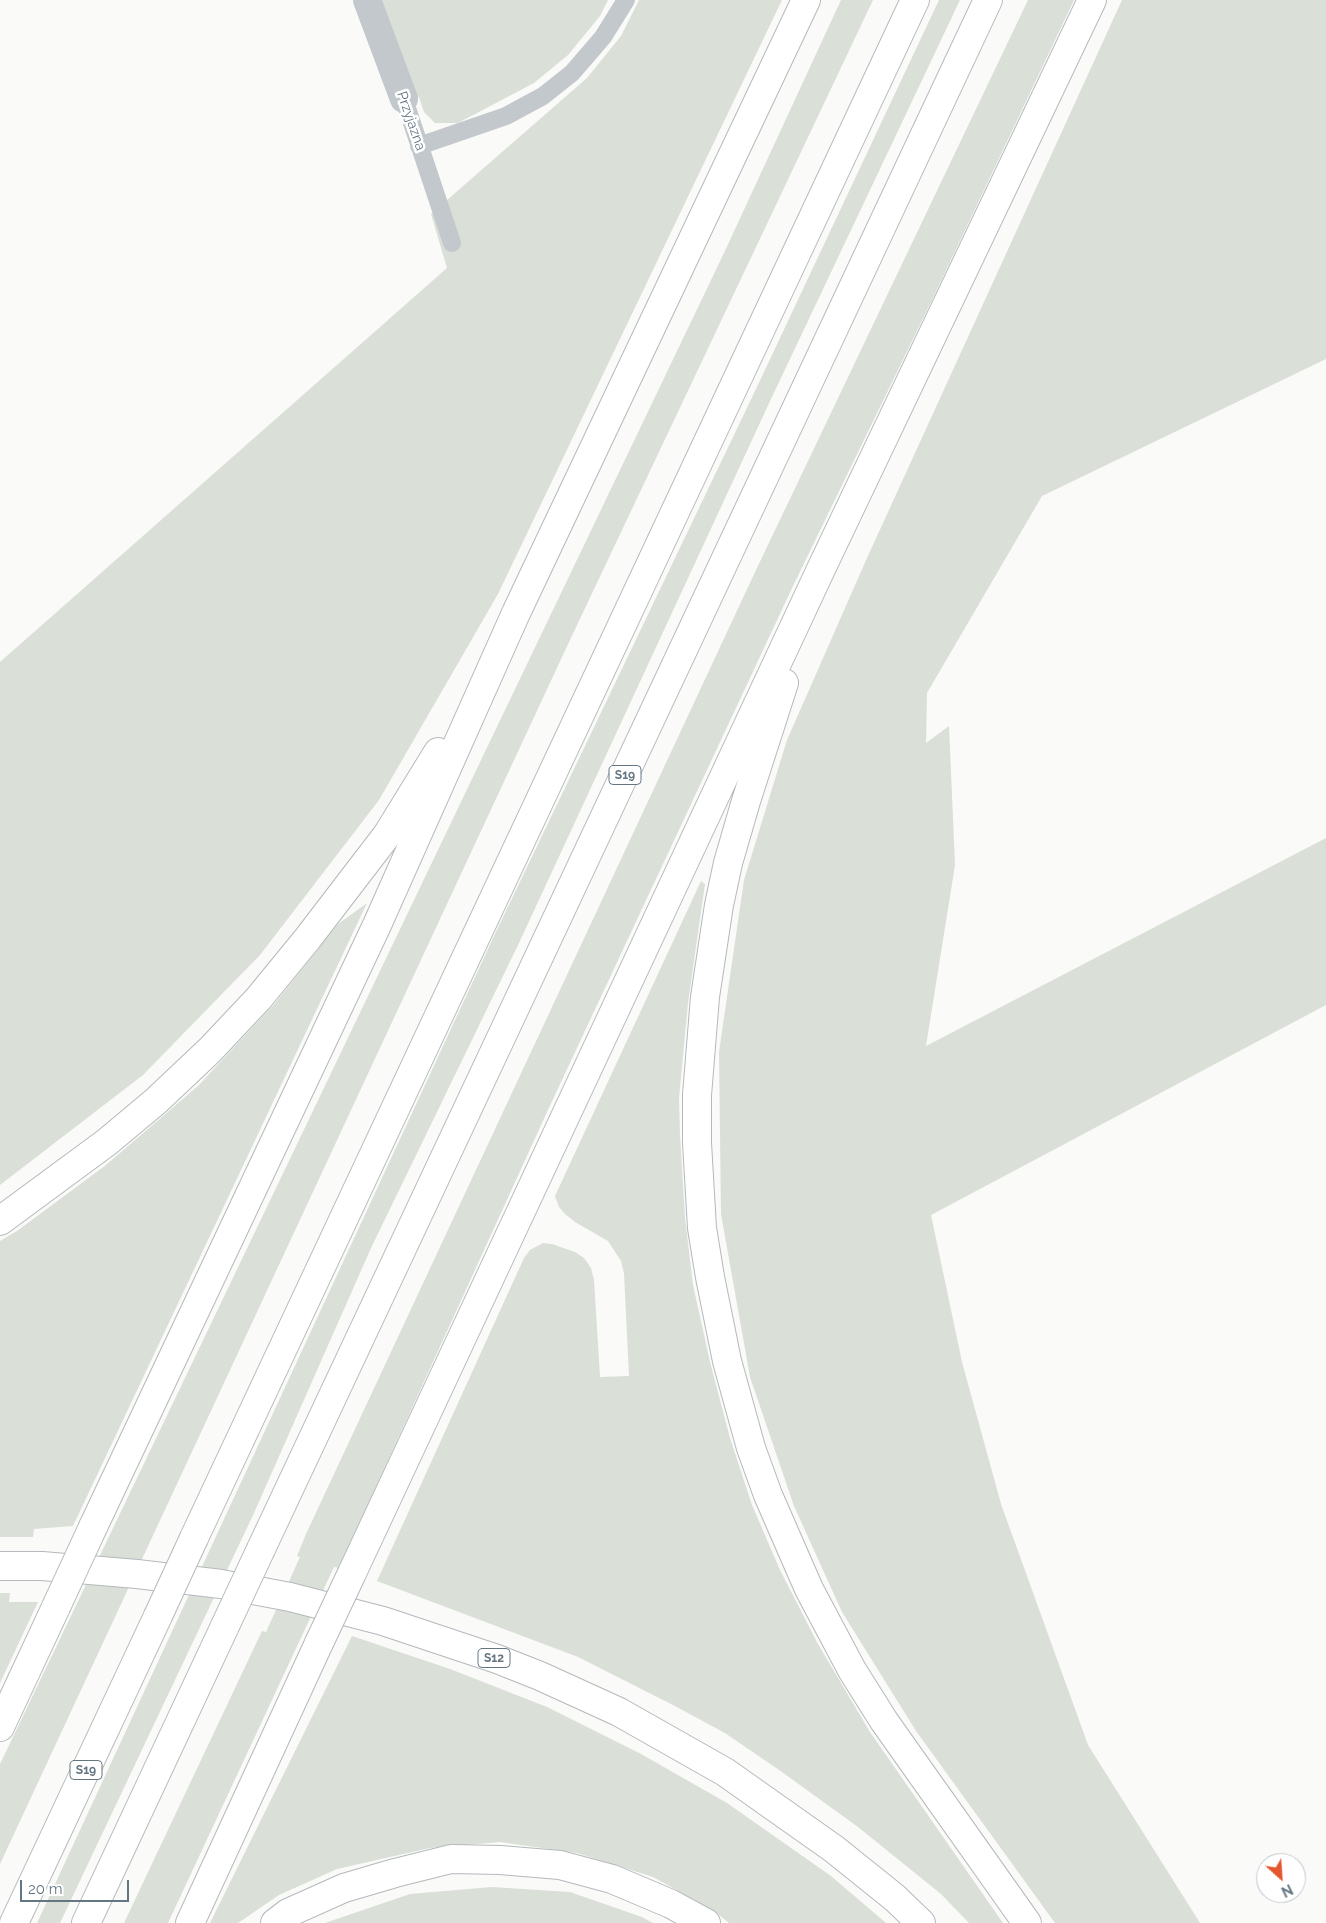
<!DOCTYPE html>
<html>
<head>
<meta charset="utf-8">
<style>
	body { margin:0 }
	#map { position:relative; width:1326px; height:1923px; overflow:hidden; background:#fafaf8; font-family:Raleway,sans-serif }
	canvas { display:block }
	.north { position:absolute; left:1256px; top:1853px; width:50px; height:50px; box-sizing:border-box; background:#fff; border:1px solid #c1c8cd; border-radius:50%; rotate:154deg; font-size:14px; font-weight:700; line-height:20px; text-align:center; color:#657683 }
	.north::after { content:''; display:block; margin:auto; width:18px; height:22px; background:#e4572e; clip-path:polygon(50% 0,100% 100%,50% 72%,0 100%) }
	.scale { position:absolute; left:20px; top:1880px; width:109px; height:22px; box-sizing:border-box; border:2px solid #657683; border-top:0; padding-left:6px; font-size:15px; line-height:18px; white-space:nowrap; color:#657683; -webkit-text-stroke:4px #fff; paint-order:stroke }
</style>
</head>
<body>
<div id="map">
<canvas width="1326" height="1923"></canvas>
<div class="north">N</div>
<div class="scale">20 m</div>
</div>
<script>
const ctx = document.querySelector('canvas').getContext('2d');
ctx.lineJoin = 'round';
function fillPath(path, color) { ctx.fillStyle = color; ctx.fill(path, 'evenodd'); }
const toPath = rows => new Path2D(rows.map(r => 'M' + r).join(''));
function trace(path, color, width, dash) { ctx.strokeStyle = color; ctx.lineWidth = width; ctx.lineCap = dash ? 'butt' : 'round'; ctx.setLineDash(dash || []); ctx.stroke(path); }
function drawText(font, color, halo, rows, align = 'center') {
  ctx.font = font + ' Raleway,sans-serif'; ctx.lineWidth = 5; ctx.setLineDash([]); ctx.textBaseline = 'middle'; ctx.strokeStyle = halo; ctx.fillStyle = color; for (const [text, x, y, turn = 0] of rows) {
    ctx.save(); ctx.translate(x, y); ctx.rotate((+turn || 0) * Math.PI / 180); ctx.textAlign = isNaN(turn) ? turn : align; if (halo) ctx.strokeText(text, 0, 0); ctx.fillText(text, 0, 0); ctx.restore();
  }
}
fillPath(toPath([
	[368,0,608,0,600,16,568,55,534,83,458,123,435,123,424,112,419,97,396,104],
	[639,0,782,0,498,594,379,800,260,955,143,1075,0,1185,0,662,447,268,431,214,587,78,621,36],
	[841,0,873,0,569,642,0,1864,0,1764,724,253],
	[939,0,960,0,771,399,519,943,371,1248,254,1513,60,1923,37,1923,494,936,756,389],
	[1028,0,1074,0,932,300,793,586,547,1112,339,1568,334,1567,168,1923,124,1923,262,1631,266,1632,300,1557,297,1556,306,1534,756,570],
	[1122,0,1326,0,1326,359,1042,496,927,693,926,743,949,726,955,865,926,1046,1326,838,1326,1005,931,1215,962,1362,1001,1504,1088,1745,1200,1923,1055,1923,916,1731,842,1612,794,1506,750,1377,721,1214,719,1052,744,880,787,740,867,558],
	[701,881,705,884,688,1003,679,1098,680,1135,685,1218,693,1285,710,1362,730,1438,752,1505,780,1570,818,1644,870,1732,1003,1923,969,1923,941,1894,858,1827,782,1772,725,1733,671,1704,578,1657,377,1581,524,1258,530,1250,543,1243,552,1244,575,1252,584,1258,591,1268,594,1280,600,1377,629,1376,624,1273,621,1261,608,1241,575,1222,565,1214,559,1207,555,1196],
	[367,903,73,1526,34,1529,33,1537,0,1537,0,1241,17,1231,106,1165,199,1085,275,1003,338,924],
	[0,1593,10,1593,9,1602,38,1602,0,1683],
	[352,1636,450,1669,547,1707,641,1754,727,1803,831,1876,886,1923,729,1923,713,1910,653,1877,577,1853,500,1842,430,1848,337,1869,279,1895,238,1923,210,1923],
	[492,1887,570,1892,642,1917,653,1923,325,1923,410,1894]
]), '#dadfd7');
const motorway = toPath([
	[784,683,746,801,728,863,719,905,705,997,697,1095,697,1143,702,1228,710,1277,727,1361,751,1448,768,1495,809,1589,852,1670,884,1721,1027,1923],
	[0,1221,107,1142,156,1101,210,1050,258,999,308,938,387,835,438,752],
	[93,1527,377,925,516,613,806,0],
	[194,1538,915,0],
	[261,1549,988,0],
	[0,1566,42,1566,137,1574,221,1584,290,1597,383,1621,497,1659,540,1676,619,1712,725,1772,834,1849,895,1898,921,1923],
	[352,1573,822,567,1092,0],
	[0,1727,56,1607],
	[14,1923,158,1616],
	[86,1923,225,1626],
	[190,1923,319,1643],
	[275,1923,288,1913,344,1888,395,1873,451,1859,500,1860,560,1865,612,1879,671,1904,706,1923]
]);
trace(motorway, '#b4b9bd', 30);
trace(toPath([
	[404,99,452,243],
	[419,146,506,116,543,96,572,73,603,37,626,0]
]), '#c3c8cc', 18);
trace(toPath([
	[367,0,404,99]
]), '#c3c8cc', 28);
trace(motorway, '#fff', 28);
const motorwayBridge = toPath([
	[56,1607,93,1527],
	[158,1616,194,1538],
	[225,1626,261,1549],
	[319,1643,352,1573]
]);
trace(motorwayBridge, '#b4b9bd', 30, []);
trace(motorwayBridge, '#fff', 28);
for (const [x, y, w] of [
	[625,775,32],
	[494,1658,32],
	[86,1770,32]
]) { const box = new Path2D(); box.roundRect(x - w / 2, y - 9.5, w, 19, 4); ctx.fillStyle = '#fff'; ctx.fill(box); trace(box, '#657683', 1); }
drawText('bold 12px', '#657683', null, [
	["S19",625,775],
	["S12",494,1658],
	["S19",86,1770]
]);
drawText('14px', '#657683', '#fff', [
	["Przyjazna",411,121,71]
]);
</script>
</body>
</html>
